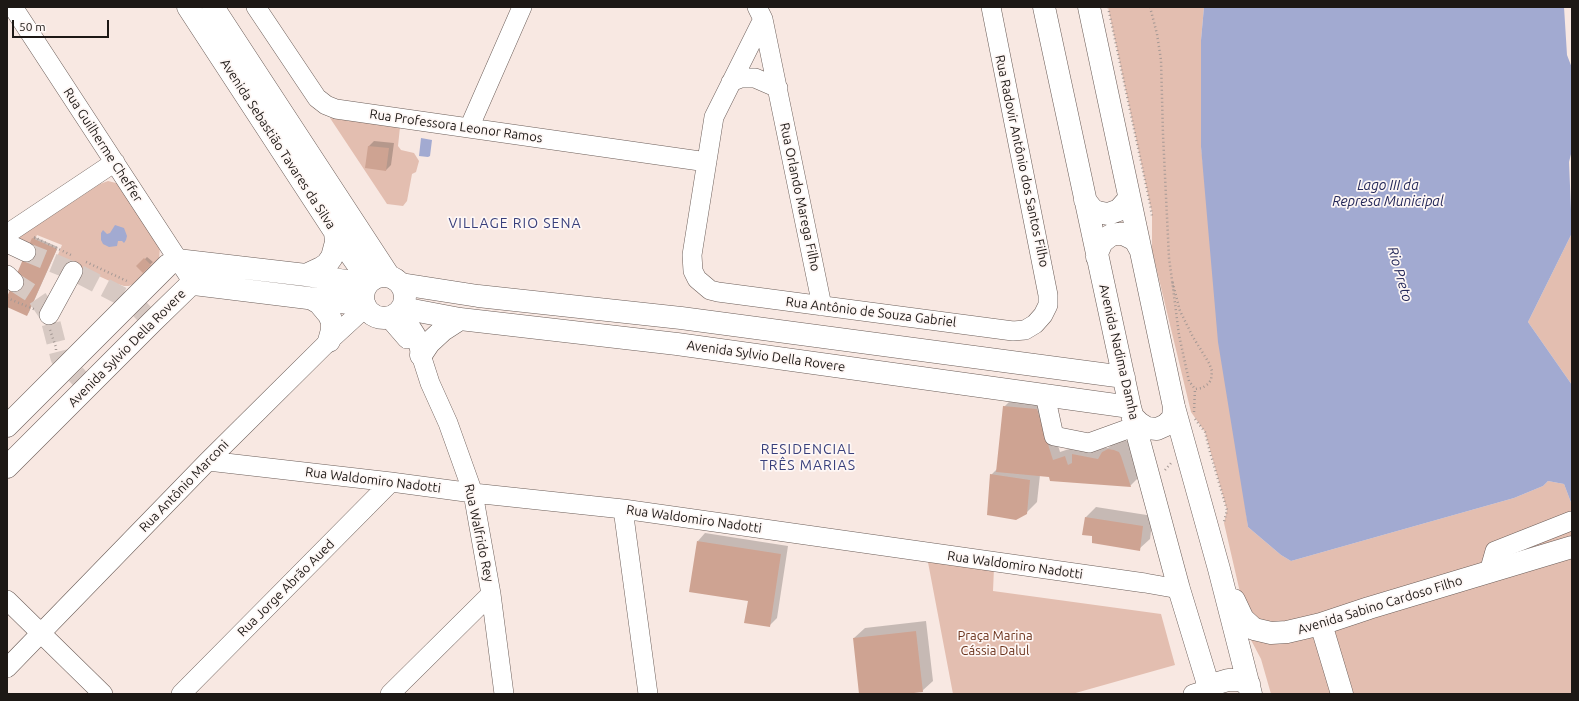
<!DOCTYPE html>
<html>
<head>
<meta charset="utf-8">
<style>
	body { margin:0 }
	#map { position:relative; width:1579px; height:701px; overflow:hidden; background:#f8e8e2; font-family:Ubuntu,sans-serif }
	canvas { display:block }
	.frame { position:absolute; inset:0; border:8px solid #1d1815; pointer-events:none }
	.scale { position:absolute; left:12px; top:20px; width:97px; height:18px; box-sizing:border-box; border:2px solid #1d1815; border-top:0; padding-left:5px; font-size:12px; line-height:14px; white-space:nowrap; color:#1d1815; -webkit-text-stroke:3px #fef7f5; paint-order:stroke }
</style>
</head>
<body>
<div id="map">
<canvas width="1579" height="701"></canvas>
<div class="frame"></div>
<div class="scale">50 m</div>
</div>
<script>
const ctx = document.querySelector('canvas').getContext('2d');
ctx.lineJoin = 'round';
function fillPath(path, color) { ctx.fillStyle = color; ctx.fill(path, 'evenodd'); }
const toPath = rows => new Path2D(rows.map(r => 'M' + r).join(''));
function trace(path, color, width, dash) { ctx.strokeStyle = color; ctx.lineWidth = width; ctx.lineCap = dash ? 'butt' : 'round'; ctx.setLineDash(dash || []); ctx.stroke(path); }
function drawText(font, color, halo, rows, align = 'center') {
  ctx.font = font + ' Ubuntu,sans-serif'; ctx.lineWidth = 3.5; ctx.setLineDash([]); ctx.textBaseline = 'middle'; ctx.strokeStyle = halo; ctx.fillStyle = color; for (const [text, x, y, turn = 0] of rows) {
    ctx.save(); ctx.translate(x, y); ctx.rotate((+turn || 0) * Math.PI / 180); ctx.textAlign = isNaN(turn) ? turn : align; if (halo) ctx.strokeText(text, 0, 0); ctx.fillText(text, 0, 0); ctx.restore();
  }
}
fillPath(toPath([
	[1108,7,1204,7,1201,40,1201,147,1248,527,1281,555,1291,561,1514,498,1543,486,1548,481,1564,484,1572,505,1572,694,1271,694,1261,659,1251,640,1224,523,1227,510,1205,432,1191,412,1152,250,1152,212,1150,204],
	[330,118,400,127,398,146,401,150,414,153,419,161,416,172,412,174,407,201,403,206,387,204],
	[108,181,120,184,160,246,159,261,133,284,129,286,124,286,114,283,57,257,62,245,37,235,32,245,18,238,100,184],
	[1572,233,1572,385,1528,322],
	[927,557,994,568,993,591,1161,614,1175,665,1072,694,953,694]
]), '#e3beb0');
fillPath(toPath([
	[1204,7,1564,7,1567,55,1572,68,1572,150,1569,162,1572,233,1528,322,1572,385,1572,505,1564,484,1548,481,1543,486,1514,498,1291,561,1281,555,1248,527,1218,342,1201,147,1201,40],
	[421,138,432,140,430,156,428,157,419,156],
	[115,225,124,228,127,236,126,240,124,243,122,241,118,241,117,246,109,247,103,244,101,240,101,233,103,230,107,234,110,233]
]), '#a2aad1');
fillPath(toPath([
	[374,141,394,143,391,165,386,170,366,167,369,146],
	[35,237,58,247,29,312,27,315,7,306,7,298,33,239],
	[147,257,153,262,143,271,138,266],
	[1012,399,1045,402,1060,452,1075,447,1077,451,1083,444,1108,448,1116,441,1125,440,1131,443,1140,476,1130,486,1040,475,1037,502,1026,513,991,475,998,468,1004,407],
	[1096,507,1153,516,1150,539,1139,549,1093,535,1086,517],
	[705,533,788,546,777,618,769,626,749,600,698,541],
	[926,621,933,681,922,691,895,694,860,694,854,638,865,628]
]), '#0003');
fillPath(toPath([
	[368,146,389,148,386,171,365,168],
	[32,238,57,249,27,316,7,307,7,297],
	[144,258,151,265,143,273,136,266],
	[1003,406,1037,409,1053,460,1065,456,1068,465,1072,463,1072,454,1098,459,1102,452,1108,449,1114,450,1119,452,1121,456,1131,487,1050,481,1049,477,996,472],
	[990,474,1030,480,1027,514,1016,520,987,515],
	[1085,517,1143,526,1140,551,1092,543,1092,536,1082,535],
	[697,541,781,554,770,627,744,623,748,601,689,592],
	[916,631,923,692,905,694,859,694,853,638]
]), '#cea392');
trace(toPath([
	[26,252,73,271,133,302,152,322],
	[14,282,36,296,49,315,60,358,87,386]
]), '#d7c9c3', 19, [19, 10]);
const minor = toPath([
	[13,7,194,284],
	[256,7,317,98,326,105,336,109,707,162],
	[757,7,763,19,822,306],
	[763,19,714,117,692,255,693,271,697,279,710,290,718,292,1013,331,1025,330,1035,324,1043,315,1048,305,1048,295,991,7],
	[731,82,741,78,755,78,778,88],
	[469,128,522,7],
	[7,234,115,162],
	[7,243,26,252],
	[7,275,14,282],
	[400,310,416,335,421,355,430,383,448,423,473,493,491,594,504,694],
	[49,315,73,271],
	[388,317,407,339],
	[1045,395,1054,436,1089,443,1136,426],
	[208,461,391,482,473,493,623,509,1145,583,1179,589],
	[623,509,648,694],
	[1489,572,1495,551,1571,521],
	[7,600,103,694],
	[7,668,208,461,329,341,366,307],
	[181,694,391,482],
	[390,694,491,594],
	[1193,694,1209,689]
]);
const major = toPath([
	[188,7,335,232,369,281],
	[213,7,389,276],
	[1044,7,1130,407,1179,589,1211,694],
	[1089,7,1174,407,1219,569,1251,694],
	[1085,200,1092,209,1097,212,1108,214,1119,210,1127,201,1129,196],
	[1097,257,1098,251,1102,242,1111,235,1117,234,1123,234,1135,240,1141,251],
	[306,275,321,268,327,264,332,257,336,242,335,232],
	'363 297a21 21 0 1 1 42 0a21 21 0 1 1-42 0Z',
	[401,284,478,296,681,318,1124,377],
	[312,299,319,303,329,315,332,322,332,330,329,341],
	[402,308,460,319,677,344,1130,407],
	[421,355,429,343,443,330,460,319],
	[1134,418,1139,423,1147,428,1157,429,1166,425,1173,418,1174,407],
	[7,426,168,265,177,260,306,275,366,284],
	[7,467,152,322,188,287,194,284,365,305],
	[1234,600,1243,619,1254,629,1271,633,1287,632,1321,624,1369,608,1572,547],
	[1321,624,1342,694],
	[1209,689,1218,683,1228,680,1239,680,1249,684]
]);
trace(minor, '#6c5e59', 20);
trace(major, '#6c5e59', 23);
trace(toPath([
	[1108,7,1150,204,1152,216],
	[1150,7,1157,34,1161,60,1163,135,1169,258,1172,280,1179,335,1189,381,1195,389,1202,388,1208,384,1211,380,1212,371,1209,363,1193,337,1180,311,1172,280],
	[34,237,73,256],
	[86,262,129,282],
	[7,298,36,310],
	[50,330,56,347,56,352],
	[1194,412,1195,389],
	[1195,419,1205,432,1210,452,1227,510,1224,522],
	[1165,470,1172,462]
]), '#a49894', 2.5, [1, 3]);
trace(minor, '#fff', 19);
trace(major, '#fff', 22);
drawText('13px', '#1d1815', '#fef7f5', [
	["Rua Professora Leonor Ramos",456,126,8],
	["Avenida Sebastião Tavares da Silva",278,144,57],
	["Rua Guilherme Cheffer",103,145,57],
	["Rua Radovir Antônio dos Santos Filho",1022,161,78],
	["Rua Orlando Marega Filho",800,197,78],
	["Rua Antônio de Souza Gabriel",871,312,7],
	["Avenida Sylvio Della Rovere",127,348,-45],
	["Avenida Nadima Damha",1119,352,77],
	["Avenida Sylvio Della Rovere",766,356,8],
	["Rua Waldomiro Nadotti",373,480,7],
	["Rua Antônio Marconi",184,486,-46],
	["Rua Waldomiro Nadotti",694,519,8],
	["Rua Walfrido Rey",479,533,78],
	["Rua Waldomiro Nadotti",1015,565,8],
	["Rua Jorge Abrão Aued",286,588,-45],
	["Avenida Sabino Cardoso Filho",1380,605,-17]
]);
drawText('13px', '#6b331c', '#fef7f5', [
	["Praça Marina",995,636],
	["Cássia Dalul",995,651]
]);
drawText('italic 14px', '#232758', '#fef7f5', [
	["Lago III da",1388,185],
	["Represa Municipal",1388,201],
	["Rio Preto",1400,274,74]
]);
ctx.letterSpacing = '1px';
drawText('14px', '#383f7b', '#fef7f5', [
	["VILLAGE RIO SENA",515,223],
	["RESIDENCIAL",808,449],
	["TRÊS MARIAS",808,465]
]);
ctx.letterSpacing = '0px';
</script>
</body>
</html>
